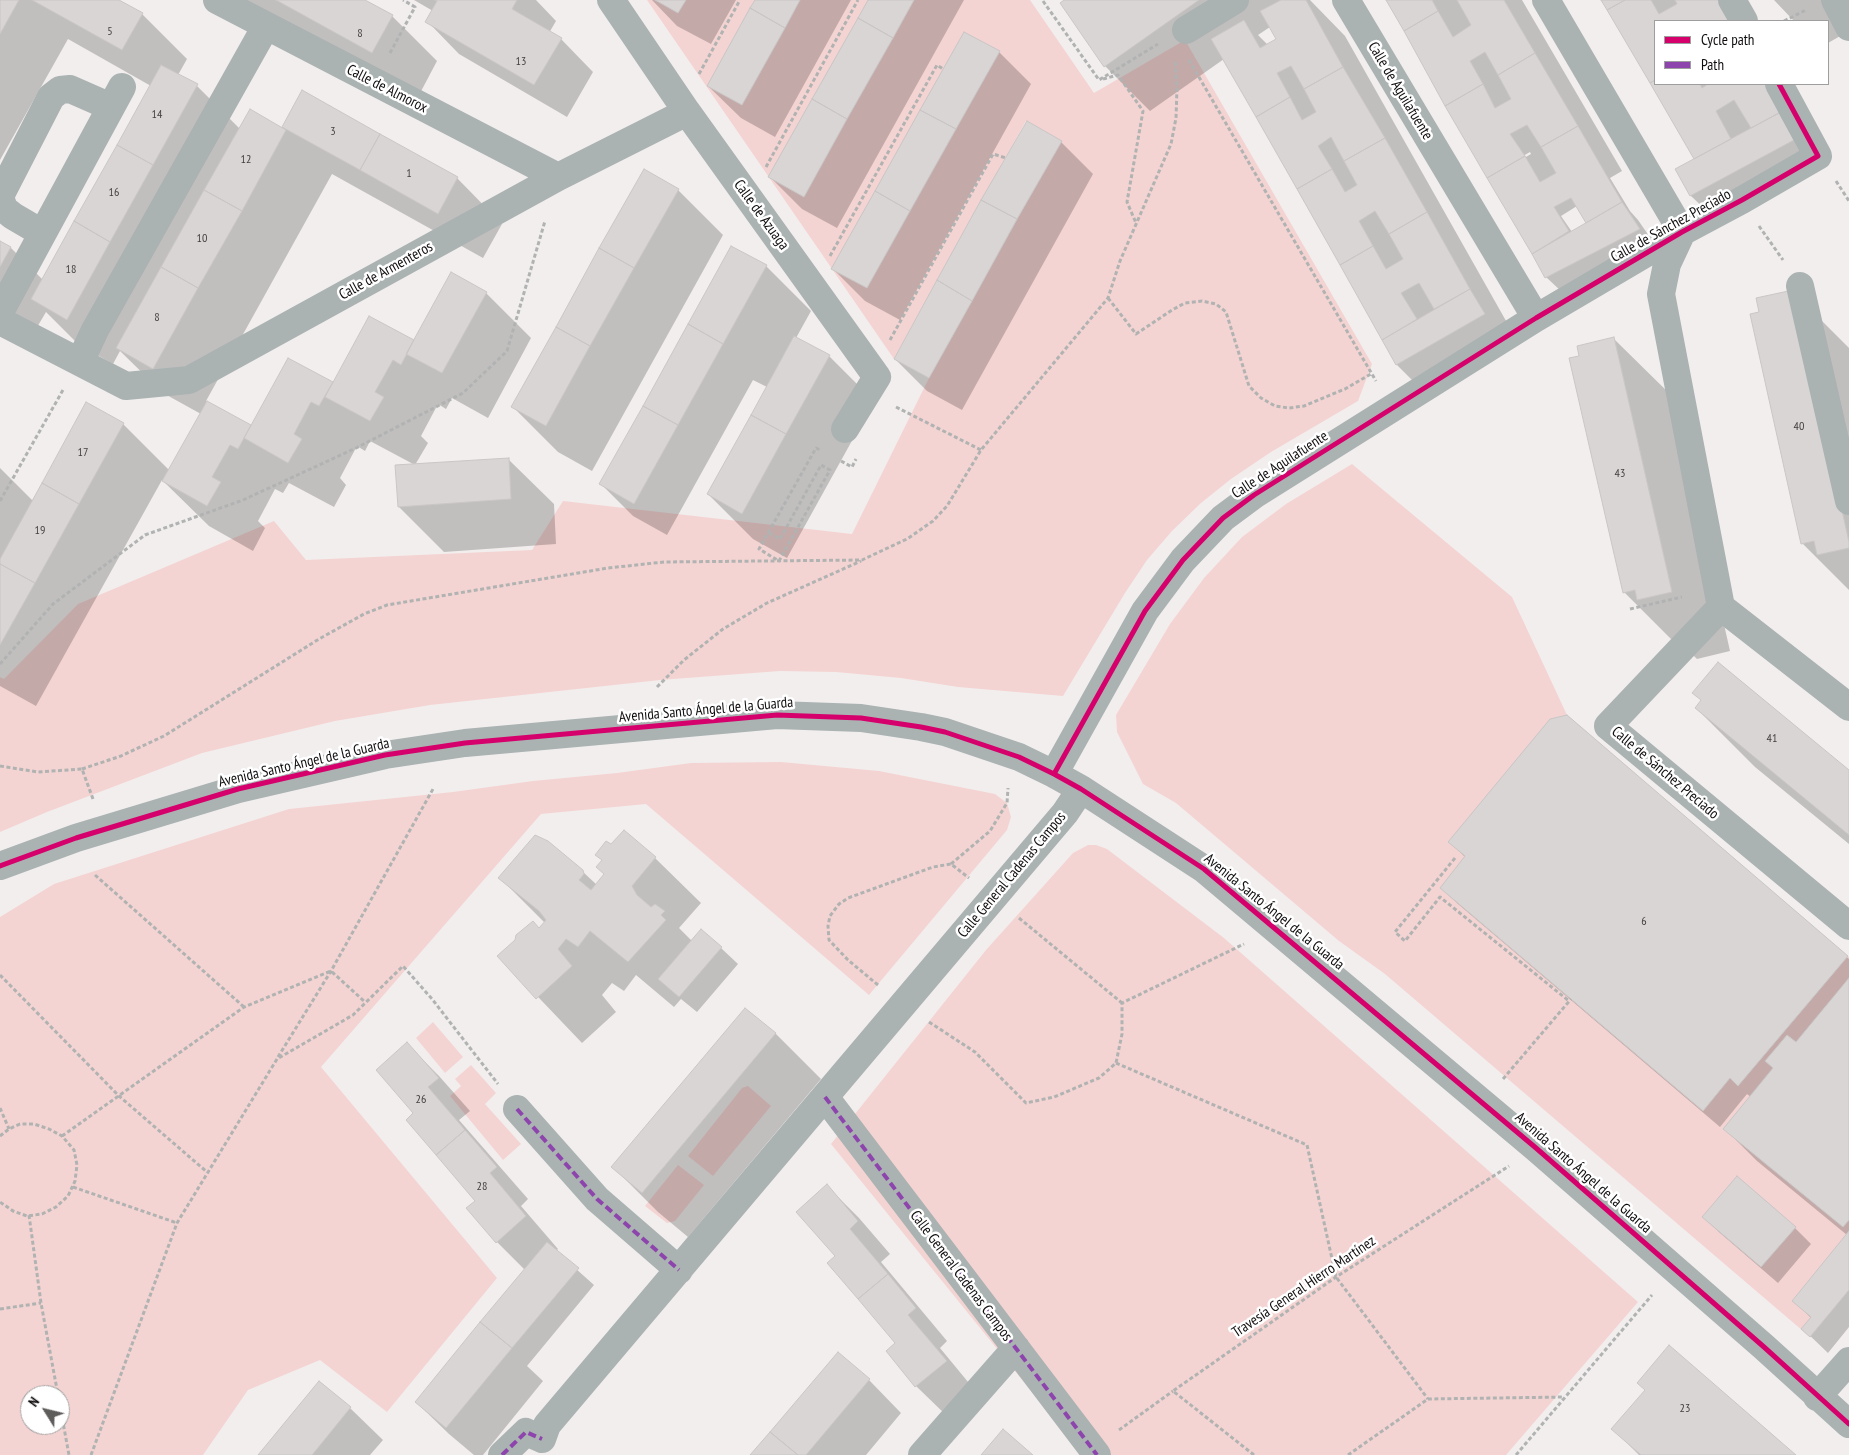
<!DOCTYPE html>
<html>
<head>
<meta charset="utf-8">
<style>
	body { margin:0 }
	#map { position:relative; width:1849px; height:1455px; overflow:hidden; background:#f2eeee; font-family:"PT Sans Narrow",sans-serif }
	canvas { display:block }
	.legend { position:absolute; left:1654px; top:20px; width:175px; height:65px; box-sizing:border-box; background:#fff; border:1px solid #9f9e9e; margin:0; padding:6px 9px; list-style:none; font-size:15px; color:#100d0d }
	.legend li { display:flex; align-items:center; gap:10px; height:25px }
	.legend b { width:25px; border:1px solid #9f9e9e }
	.north { position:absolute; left:20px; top:1385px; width:50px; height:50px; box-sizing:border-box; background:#fff; border:1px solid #9f9e9e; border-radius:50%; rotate:306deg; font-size:14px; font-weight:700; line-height:20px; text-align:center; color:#100d0d }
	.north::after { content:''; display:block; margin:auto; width:18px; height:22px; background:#5f5c5c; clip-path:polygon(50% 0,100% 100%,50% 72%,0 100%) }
</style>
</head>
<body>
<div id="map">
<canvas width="1849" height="1455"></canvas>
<ul class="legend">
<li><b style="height:6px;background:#d6006c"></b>Cycle path</li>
<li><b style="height:6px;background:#8e44ad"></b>Path</li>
</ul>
<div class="north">N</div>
</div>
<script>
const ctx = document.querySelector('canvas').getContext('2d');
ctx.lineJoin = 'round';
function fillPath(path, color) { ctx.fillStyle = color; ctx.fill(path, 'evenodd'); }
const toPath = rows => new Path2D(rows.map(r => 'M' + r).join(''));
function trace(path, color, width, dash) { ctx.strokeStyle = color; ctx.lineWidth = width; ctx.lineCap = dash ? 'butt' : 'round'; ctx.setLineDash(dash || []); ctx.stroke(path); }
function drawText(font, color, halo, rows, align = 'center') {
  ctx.font = font + ' "PT Sans Narrow",sans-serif'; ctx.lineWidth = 5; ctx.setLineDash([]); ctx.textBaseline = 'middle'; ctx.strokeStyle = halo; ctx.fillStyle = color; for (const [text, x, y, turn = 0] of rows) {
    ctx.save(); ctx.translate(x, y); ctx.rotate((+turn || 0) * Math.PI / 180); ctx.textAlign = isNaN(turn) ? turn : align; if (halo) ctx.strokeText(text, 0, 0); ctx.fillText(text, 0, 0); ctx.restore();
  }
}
fillPath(toPath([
	[647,0,1030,0,1094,93,1185,40,1372,364,1358,401,1271,452,1231,479,1201,503,1172,531,1147,560,1125,593,1063,696,958,687,901,678,836,672,780,671,660,680,430,705,335,721,202,753,47,812,0,832,0,677,4,679,78,604,274,521,306,560,532,550,563,501,852,534,929,378,1061,141,1026,121,894,359],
	[1352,464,1512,597,1567,715,1849,957,1849,1290,1810,1337,1385,974,1339,941,1176,803,1143,784,1117,732,1116,715,1170,624,1204,578,1242,537,1286,504],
	[781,762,879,771,995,794,1007,803,1011,817,1007,830,869,995,646,804,541,814,321,1067,497,1278,387,1412,320,1360,248,1390,203,1455,0,1455,0,917,54,884,289,809,453,792,533,781,617,773,691,763],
	[30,1395,60,1395,60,1425,30,1425],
	[1088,845,1096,845,1107,849,1224,938,1638,1302,1506,1455,1083,1455,831,1144,986,950,1073,853],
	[433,1022,463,1057,445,1073,416,1038],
	[471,1065,496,1093,485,1104,521,1144,503,1160,450,1096,461,1086,455,1079],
	[748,1086,771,1106,713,1176,688,1156,742,1088],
	[678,1165,704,1185,675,1221,667,1223,645,1206]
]), '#f4d4d2');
fillPath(toPath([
	[0,0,117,0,142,14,187,59,178,75,197,86,240,129,282,128,302,92,457,178,502,224,483,258,332,174,206,401,252,427,289,359,333,384,414,341,486,293,531,338,488,418,452,398,446,409,438,404,421,436,428,443,415,465,508,459,554,504,556,544,444,552,399,507,415,465,370,441,365,451,357,446,340,478,346,485,334,507,289,483,283,493,275,489,258,521,265,528,253,551,209,526,162,480,36,706,0,686,0,468,33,501,123,424,170,471,201,414,163,393,120,351,113,364,78,344,46,312,36,329,0,309,0,242,11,248,43,280,151,86,68,39,0,160],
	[240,0,362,0,392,16,437,61,418,97],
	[414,0,536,0,556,21,549,33,561,39,593,72,567,117,459,54,427,21,433,11],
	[652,0,736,0,711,44,677,26],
	[756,0,851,0,775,137,741,118,708,86],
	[869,0,964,0,837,228,802,209,770,177],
	[1066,0,1310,0,1345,36,1514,335,1413,381,1397,365,1224,59,1150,111,1105,66,1062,3],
	[1270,27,1277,39,1268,45,1258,35],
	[1387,0,1522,0,1622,171,1610,178,1630,211,1638,220,1656,246,1563,293,1546,277,1446,106],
	[1530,152,1531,154,1500,172,1500,169],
	[1577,206,1588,223,1572,232,1561,216],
	[1603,0,1740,0,1752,21,1655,21,1655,84,1788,84,1829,155,1708,212,1691,196,1677,170,1697,159],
	[1774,0,1849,0,1849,31,1828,43,1828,21,1794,21],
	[999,52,1031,84,900,320,865,301,832,268],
	[1061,142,1093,174,962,410,927,391,895,359],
	[678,190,723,235,592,471,558,452,512,406],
	[766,266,811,311,796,338,829,356,874,401,787,558,753,539,708,494,767,387,753,380,667,535,633,516,601,484],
	[1792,291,1849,348,1849,590,1802,543],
	[1614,339,1673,397,1730,651,1697,659,1688,650,1683,651,1624,592,1581,357],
	[1694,693,1849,772,1849,844,1755,767,1696,708,1702,701],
	[1566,717,1849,959,1849,1327,1828,1353,1803,1329,1811,1318,1794,1301,1847,1235,1757,1161,1725,1129,1751,1097,1747,1094,1720,1127,1458,904,1441,888,1465,857,1450,842],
	[655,858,701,903,679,928,692,941,721,948,738,964,697,1012,681,999,674,1007,636,975,624,991,612,983,602,995,616,1012,582,1043,499,956,516,941,539,929,545,923,500,878,582,871,597,885],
	[746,1009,776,1034,821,1079,688,1237,658,1212,613,1167],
	[407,1044,439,1076,470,1111,459,1120,528,1199,521,1206,558,1249,556,1251,594,1285,527,1366,543,1381,483,1455,474,1455,449,1434,416,1402,525,1270,497,1242,476,1201,415,1113],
	[827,1186,859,1218,890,1254,881,1262,947,1341,940,1348,978,1394,949,1418,916,1386,887,1351,897,1343,837,1256],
	[1703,1217,1795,1228,1811,1244,1778,1283,1720,1233],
	[838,1353,869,1380,901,1413,866,1455,752,1455],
	[320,1382,350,1408,383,1440,370,1455,260,1455],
	[1613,1429,1794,1455,1639,1455]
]), '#0003');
const building = toPath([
	[0,0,19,0,0,34,0,0],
	[32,0,119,0,143,13,122,50,32,0],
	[276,0,365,0,393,15,372,53,276,0],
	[435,0,517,0,512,9,562,38,534,85,425,22,437,1,435,0],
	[655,0,686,0,678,13,655,0],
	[755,0,800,0,785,28,750,8,755,0],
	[868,0,914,0,893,38,858,18,868,0],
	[1064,0,1199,0,1104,67,1060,3,1064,0],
	[1281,0,1306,0,1343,67,1304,89,1291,66,1277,73,1290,97,1256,117,1211,39,1244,20,1260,48,1276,39,1260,11,1281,0],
	[1386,0,1432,0,1438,11,1404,31,1386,0],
	[1457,0,1504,0,1535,53,1498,75,1485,52,1470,61,1483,84,1445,106,1404,31,1438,11,1453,37,1471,25,1457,0],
	[1601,0,1625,0,1607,10,1601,0],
	[1625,0,1651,0,1659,14,1677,4,1675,0,1723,0,1735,21,1655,21,1655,80,1650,83,1607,10,1625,0],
	[750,8,785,28,742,105,707,86,750,8],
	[858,18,893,38,847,119,812,99,858,18],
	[964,32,1000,51,956,129,920,110,964,32],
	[1535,53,1578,126,1541,147,1527,125,1510,134,1525,156,1487,178,1445,106,1483,84,1495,108,1511,99,1498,75,1535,53],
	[161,65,198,84,153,165,117,145,161,65],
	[1343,67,1385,138,1344,161,1331,137,1318,146,1332,169,1297,189,1256,117,1290,97,1302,120,1316,112,1304,89,1343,67],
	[1655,80,1655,84,1700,84,1702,88,1708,84,1770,84,1779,113,1751,128,1734,100,1716,111,1731,139,1694,159,1650,83,1655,80],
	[302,90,380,134,360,170,282,127,302,90],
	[812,99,847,119,804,197,768,177,812,99],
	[250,109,286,130,242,211,204,190,250,109],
	[920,110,956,129,910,211,875,191,920,110],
	[1779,113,1794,140,1690,196,1675,169,1779,113],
	[1027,121,1062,141,1017,219,981,200,1027,121],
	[1578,126,1622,202,1586,223,1571,198,1554,207,1569,231,1532,254,1487,178,1525,156,1540,182,1556,173,1541,147,1578,126],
	[380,134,458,177,438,214,360,170,380,134],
	[1385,138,1427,212,1389,234,1375,211,1359,221,1373,246,1340,265,1297,189,1332,169,1345,192,1357,185,1344,161,1385,138],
	[117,145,153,165,110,242,74,221,117,145],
	[644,169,679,189,634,268,599,248,644,169],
	[204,190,242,211,198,288,161,267,204,190],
	[875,191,910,211,867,288,831,269,875,191],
	[981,200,1017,219,972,301,937,280,981,200],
	[1622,202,1640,229,1545,278,1532,254,1622,202],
	[1427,212,1470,289,1434,309,1419,283,1401,293,1417,319,1382,340,1340,265,1373,246,1386,269,1403,259,1389,234,1427,212],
	[74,221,110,242,67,320,31,299,74,221],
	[0,241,11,247,0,267,0,241],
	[731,246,767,265,723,344,688,324,731,246],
	[599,248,634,268,590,346,556,327,599,248],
	[161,267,198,288,153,369,116,348,161,267],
	[451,272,487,292,442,373,406,354,451,272],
	[937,280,972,301,929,378,894,359,937,280],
	[1470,289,1485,314,1396,365,1382,340,1470,289],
	[1793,290,1849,542,1849,548,1817,555,1814,541,1801,544,1750,314,1759,312,1756,298,1793,290],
	[369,316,414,340,401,365,393,360,375,392,384,397,370,421,325,397,369,316],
	[688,324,723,344,678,425,643,406,688,324],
	[556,327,590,346,546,426,511,407,556,327],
	[794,336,830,355,786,434,751,415,794,336],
	[1614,337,1672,592,1637,600,1635,590,1623,593,1569,358,1579,356,1577,346,1614,337],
	[288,358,333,382,319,406,311,402,294,434,302,439,288,463,244,438,288,358],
	[207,401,251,425,238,449,230,445,212,477,221,482,207,506,162,481,207,401],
	[86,402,124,423,79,504,42,483,86,402],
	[643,406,678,425,634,504,599,484,643,406],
	[751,415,786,434,742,514,707,494,751,415],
	[509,458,511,499,398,507,395,465,509,458],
	[42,483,79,504,35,583,0,564,0,559,42,483],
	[0,564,35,583,0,645,0,564],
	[1718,662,1849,770,1849,835,1695,708,1701,700,1692,693,1718,662],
	[1567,715,1848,956,1738,1086,1730,1078,1703,1111,1440,888,1465,856,1448,842,1550,719,1567,715],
	[624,830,656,857,632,886,637,895,651,907,655,904,665,911,661,915,666,920,628,962,590,931,578,947,566,939,558,949,572,966,536,999,497,956,515,940,516,935,533,921,539,928,546,920,539,911,498,878,535,835,548,841,583,870,584,874,579,880,591,890,604,874,596,867,602,860,595,855,606,841,611,844,624,830],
	[701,929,722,947,679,997,658,979,701,929],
	[1849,978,1849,1220,1843,1227,1723,1129,1773,1068,1765,1061,1787,1035,1796,1042,1849,978],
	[745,1008,776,1033,642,1193,611,1167,745,1008],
	[407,1042,439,1078,428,1087,465,1130,436,1155,406,1120,413,1113,376,1070,407,1042],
	[465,1130,497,1167,490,1173,526,1216,496,1243,466,1208,475,1201,436,1155,465,1130],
	[1737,1176,1796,1227,1761,1267,1702,1217,1737,1176],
	[827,1184,858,1221,850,1229,888,1274,858,1299,827,1263,835,1256,796,1212,827,1184],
	[1849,1231,1849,1290,1810,1337,1801,1329,1811,1317,1792,1301,1849,1231],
	[547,1242,579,1268,512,1348,480,1322,547,1242],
	[888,1274,916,1308,908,1315,947,1361,915,1387,886,1351,895,1343,858,1299,888,1274],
	[480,1322,512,1348,446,1428,415,1402,480,1322],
	[1669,1345,1796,1455,1641,1455,1611,1429,1645,1390,1637,1383,1669,1345],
	[838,1352,870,1379,806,1455,798,1455,770,1432,838,1352],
	[319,1381,351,1407,317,1449,312,1455,258,1455,319,1381],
	[1003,1429,1033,1455,981,1455,1003,1429],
	[770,1432,798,1455,750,1455,770,1432]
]);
fillPath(building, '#d9d5d5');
trace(building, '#c9c6c5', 1);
trace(toPath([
	[1043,1,1099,80,1158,44],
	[1784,21,1806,10],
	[390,53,415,7,403,0],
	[1189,60,1376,381],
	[699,74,740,0],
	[1103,79,1118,75,1143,111,1127,202,1136,223],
	[766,167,858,0],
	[1836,181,1849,201],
	[1759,226,1783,260],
	[830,256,937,65,943,69],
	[1108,298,1136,334,1172,310,1185,303,1202,301,1216,304,1226,312,1249,386,1261,398,1275,406,1289,408,1304,406,1345,389,1371,374],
	[890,340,993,154,1006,158],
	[896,407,981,450],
	[841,461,852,467,856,459],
	[0,501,63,390],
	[769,533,780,539,821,465,830,470,779,561,759,549,816,448,820,450],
	[1630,609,1682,597],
	[0,664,53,604,145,535,243,500,356,448,463,393,507,351,545,221],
	[657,687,684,660,723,629,767,603,861,561],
	[0,766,38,772,82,769,93,799],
	[82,769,121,756,164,736,319,639,364,614,387,605,608,568,664,562,862,560,907,539,933,521,947,506,981,450,1108,298,1120,261,1171,144,1176,118,1177,88,1175,60],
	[1455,858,1395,932,1405,941,1440,897,1569,1001],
	[951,864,990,831,1007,803,1008,788],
	[95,875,244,1007],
	[1019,918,1122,1003],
	[0,975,119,1096,207,1172],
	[878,985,848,960,829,940,828,926,830,916,839,904,848,898,933,867,951,864,969,878],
	[929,1022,975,1052,1026,1103,1054,1097,1099,1078,1116,1063,1122,1034,1122,1003,1244,944],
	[278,1057,331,971,433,789],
	[1116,1063,1307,1145,1336,1277,1428,1399],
	[1503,1079,1571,999],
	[0,1108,9,1129],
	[0,1136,9,1129,20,1124,34,1124,49,1129,62,1136,74,1150,77,1165,75,1181,68,1196,56,1207,42,1214,27,1216,13,1211,0,1202],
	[62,1136,244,1007,331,971,365,1002],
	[73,1187,177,1223],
	[29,1215,41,1303,58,1395],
	[0,1309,41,1303],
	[60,1406,69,1455],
	[1119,1430,1173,1391],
	[91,1455,177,1223,277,1059,353,1015,403,966,432,999,498,1084],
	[1254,1455,1173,1391,1336,1277,1509,1166],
	[1348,1455,1428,1399,1564,1397],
	[1516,1455,1652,1295]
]), '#b0b3b2', 3, [4, 2.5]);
trace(toPath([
	[217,0,558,177],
	[611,0,687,112,877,377,845,429],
	[1346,0,1536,318],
	[1546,0,1682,232,1667,264,1661,294,1721,607,1849,707],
	[1732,0,1744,21],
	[1835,0,1849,27],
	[1186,30,1235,0],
	[0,196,51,97,60,90,70,89,111,107],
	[0,197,4,209,13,216,42,233],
	[1800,286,1849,501],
	[0,312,122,87],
	[0,321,126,386,189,380,558,177,687,112],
	[80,362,95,330,266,26],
	[1721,607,1608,726,1849,926],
	[1054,774,1145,611,1183,560,1223,518,1254,495,1536,318,1682,232,1742,200,1818,156,1779,84],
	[0,866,76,838,238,789,385,755,465,743,777,715,861,718,921,727,945,732,1019,757,1054,774,1081,789,1204,869,1536,1148,1764,1347,1849,1424],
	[825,1097,1097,1455],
	[517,1109,597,1199,679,1270],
	[1817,1397,1849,1361],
	[542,1439,547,1425,1065,813,1081,789],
	[502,1455,526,1432,542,1439],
	[922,1455,1016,1348]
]), '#aab2b2', 28);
trace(toPath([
	[825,1097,1097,1455],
	[517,1109,597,1199,679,1270],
	[502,1455,526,1432,542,1439]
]), '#8e44ad', 4, [8, 4]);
trace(toPath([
	[1054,774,1145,611,1183,560,1223,518,1254,495,1536,318,1682,232,1742,200,1818,156,1779,84],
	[0,866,76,838,238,789,385,755,465,743,777,715,861,718,921,727,945,732,1019,757,1054,774,1081,789,1204,869,1536,1148,1764,1347,1849,1424]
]), '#d6006c', 5);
drawText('12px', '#423f3f', null, [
	["5",110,32],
	["8",360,34],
	["13",521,62],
	["14",157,115],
	["3",333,132],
	["12",246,160],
	["1",409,174],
	["16",114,193],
	["10",202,239],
	["18",71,270],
	["8",157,318],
	["40",1799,427],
	["17",83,453],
	["43",1620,474],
	["19",40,531],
	["41",1772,739],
	["6",1644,922],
	["26",421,1100],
	["28",482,1187],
	["23",1685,1409]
]);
drawText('15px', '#100d0d', '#fff', [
	["Calle de Almorox",387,89,27],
	["Calle de Aguilafuente",1400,91,59],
	["Calle de Azuaga",761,215,54],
	["Calle de Sánchez Preciado",1671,226,-29],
	["Calle de Armenteros",386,271,-29],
	["Calle de Aguilafuente",1280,465,-33],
	["Avenida Santo Ángel de la Guarda",706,710,-5],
	["Avenida Santo Ángel de la Guarda",304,763,-13],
	["Calle de Sánchez Preciado",1665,773,40],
	["Calle General Cadenas Campos",1012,875,-50],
	["Avenida Santo Ángel de la Guarda",1274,912,39],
	["Avenida Santo Ángel de la Guarda",1583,1173,41],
	["Calle General Cadenas Campos",961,1276,53],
	["Travesía General Hierro Martínez",1304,1287,-34]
]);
</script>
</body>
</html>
